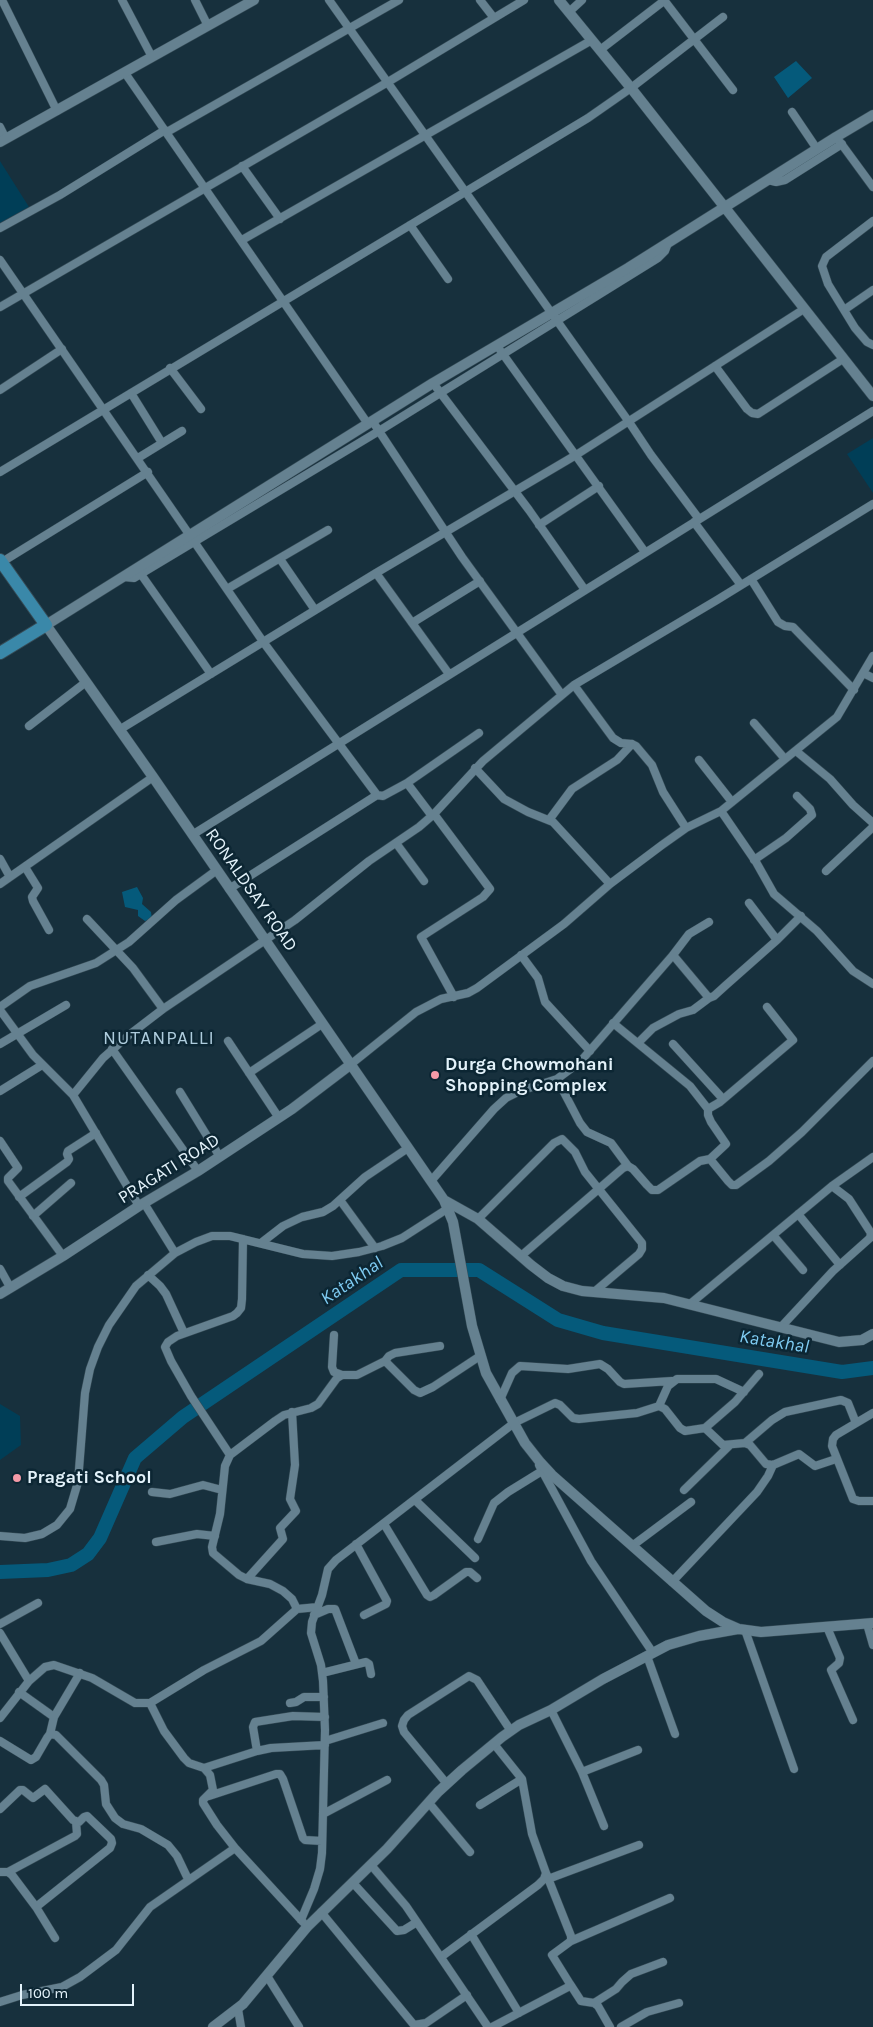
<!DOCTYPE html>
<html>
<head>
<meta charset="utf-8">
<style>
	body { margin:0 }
	#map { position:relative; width:873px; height:2027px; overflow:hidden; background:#17303d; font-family:Karla,sans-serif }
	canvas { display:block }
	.scale { position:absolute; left:20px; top:1984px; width:114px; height:22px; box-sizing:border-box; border:2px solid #e3f2fa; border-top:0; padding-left:6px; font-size:15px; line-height:18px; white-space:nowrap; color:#e3f2fa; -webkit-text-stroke:4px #0c2633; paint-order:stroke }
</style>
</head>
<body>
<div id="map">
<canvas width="873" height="2027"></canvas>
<div class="scale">100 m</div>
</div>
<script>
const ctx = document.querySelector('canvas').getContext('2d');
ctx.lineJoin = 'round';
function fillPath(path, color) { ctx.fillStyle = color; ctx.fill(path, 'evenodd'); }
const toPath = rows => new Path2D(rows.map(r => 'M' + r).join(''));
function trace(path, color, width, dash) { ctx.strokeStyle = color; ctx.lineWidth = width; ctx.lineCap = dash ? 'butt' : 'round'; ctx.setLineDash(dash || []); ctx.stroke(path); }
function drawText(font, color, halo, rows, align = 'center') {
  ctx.font = font + ' Karla,sans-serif'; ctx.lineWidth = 5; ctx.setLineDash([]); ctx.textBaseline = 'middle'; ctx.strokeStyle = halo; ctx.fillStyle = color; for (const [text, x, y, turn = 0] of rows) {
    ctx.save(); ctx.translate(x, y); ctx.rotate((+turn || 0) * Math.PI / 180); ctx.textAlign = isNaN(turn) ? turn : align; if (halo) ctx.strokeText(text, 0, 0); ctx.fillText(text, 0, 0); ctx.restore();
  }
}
fillPath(toPath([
	[0,161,29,207,0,223],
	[873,438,873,493,847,454],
	[0,1404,20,1416,21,1445,0,1460]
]), '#003e57');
fillPath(toPath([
	[796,61,812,78,788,98,774,77],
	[137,887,143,898,142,904,151,912,152,919,145,921,138,916,138,910,125,907,122,892]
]), '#055a7b');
trace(toPath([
	[0,1572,48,1570,71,1565,88,1554,100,1538,135,1458,183,1417,401,1270,479,1270,558,1320,603,1333,842,1372,873,1368]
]), '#055a7b', 14);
const minor = toPath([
	[2,0,57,111],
	[122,0,152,57],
	[195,0,208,26],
	[329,0,629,422,651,455,699,519],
	[480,0,494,18],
	[664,0,733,90],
	[569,12,582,0],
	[600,50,665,0],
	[125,73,368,424],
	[792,112,817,149],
	[0,127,6,139],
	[167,132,399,0],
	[840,142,873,187],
	[242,166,280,219],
	[768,180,776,182,785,180,842,144],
	[873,221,826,257,822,266,828,284,855,328,867,342,873,345],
	[410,225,448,279],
	[0,228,60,195,165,130],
	[242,240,592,40],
	[0,260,264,643,377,795,383,796,407,783,479,733],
	[0,307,388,82,524,0],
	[844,310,873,290],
	[500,350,645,552],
	[715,366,747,409,752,413,758,414,843,359],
	[170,368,201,409],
	[433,383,529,510,585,590],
	[0,390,62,349],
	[131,393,162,443],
	[373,422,462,557,562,695],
	[138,458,182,431],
	[0,472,588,118,631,88,723,17],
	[694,522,741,585],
	[539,525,599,486],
	[280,559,315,610],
	[2,562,148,472],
	[138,570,211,674],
	[376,573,449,674],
	[124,577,134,578,379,431,658,258,665,251,668,243],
	[751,579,778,622,785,626,793,627,854,690],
	[227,589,328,530],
	[412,623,480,581],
	[863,673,873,678],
	[574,685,613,738,621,743,632,744,636,746,652,765,663,792,686,828],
	[754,723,785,759],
	[29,726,86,682],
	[119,730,376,573,576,455,804,309],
	[796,751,830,779,853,805,873,823],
	[699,760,732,802],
	[475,768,504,799,528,812,553,822,610,884],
	[407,783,432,816],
	[721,811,756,862,774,894,817,931,853,971,873,984],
	[434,814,490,889,483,897,421,937,454,997],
	[549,820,572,789,617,760,632,744],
	[192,835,873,411],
	[396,843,424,881],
	[0,859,10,877],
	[754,860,786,838,812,815,810,809,797,796],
	[25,867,38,888,32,897,33,901,49,930],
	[826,871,873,827],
	[0,884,153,777],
	[229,889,377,795],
	[749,903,777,940],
	[87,919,133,968,163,1009],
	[521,955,538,978,545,1002,590,1051],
	[673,955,689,934,709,922],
	[0,1007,30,986,96,963,129,942,176,900,217,870],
	[0,1010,33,1055,73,1095,139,1206],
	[613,1023,690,1086,708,1109,708,1115,711,1122,726,1144,710,1159],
	[228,1041,279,1118],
	[638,1043,653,1028,679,1014,693,1010,709,998],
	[0,1044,66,1005],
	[673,1044,723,1099],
	[112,1049,198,1171],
	[350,1065,416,1012,441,999,468,993,477,988,564,924,610,884,662,845,686,828,721,811,837,717,873,656],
	[249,1073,322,1024],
	[557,1079,580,1123,587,1132,611,1143,628,1166],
	[0,1091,42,1065],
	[180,1092,220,1157],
	[73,1095,103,1058,129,1035,163,1009,295,920,369,861,419,827,434,814,483,761,574,685,717,600,873,504],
	[708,1109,720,1102,793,1040,767,1007],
	[0,1141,18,1168,8,1178,8,1181,63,1256],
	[431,1181,494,1109,506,1098,520,1091,557,1079,580,1062,673,955,709,998,714,996,725,986,777,940,801,916],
	[19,1197,67,1162,69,1159,67,1154,68,1151,96,1133],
	[340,1200,375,1248],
	[144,1203,175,1253],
	[798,1214,840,1265],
	[33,1216,71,1183],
	[478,1219,554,1143,562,1139,575,1152,585,1172,642,1243,642,1249,639,1254,594,1292],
	[773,1235,803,1270],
	[261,1243,283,1226,302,1217,323,1212,333,1206,365,1177,408,1148],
	[521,1256,623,1168,628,1166,633,1169,647,1185,652,1190,658,1190,700,1161,710,1159,728,1181,732,1185,736,1185,769,1161,802,1132,873,1061],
	[0,1269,10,1287],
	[148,1275,160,1286,166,1294,184,1333],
	[690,1304,832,1186,873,1157],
	[781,1327,833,1271,870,1238,871,1233,849,1199,832,1186],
	[334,1335,332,1367,334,1372,342,1375],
	[385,1361,389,1356,395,1353,440,1346],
	[500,1400,512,1373,520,1366,568,1369,600,1364,608,1369,620,1382,624,1384,672,1381],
	[659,1406,668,1386,677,1379,716,1379,744,1392],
	[873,1413,836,1435,833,1439,832,1446,853,1499,859,1501,873,1501],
	[705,1428,735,1402,759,1374],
	[745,1443,772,1420,785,1412,841,1400,848,1403,856,1423],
	[230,1455,191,1396,171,1361,165,1347,168,1342,177,1336,233,1316,237,1313,241,1308,242,1299,243,1239],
	[539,1465,591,1561,653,1653],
	[684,1490,729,1446],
	[152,1492,170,1494,203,1485,222,1490],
	[415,1500,475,1558],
	[384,1524,427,1595,430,1597,434,1595,466,1572,470,1572,477,1578],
	[0,1536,25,1538,42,1534,57,1525,70,1509,78,1482,85,1393,90,1369,98,1347,109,1325,136,1286,175,1253,196,1242,212,1236,230,1236,303,1254,332,1256,359,1252,382,1246,402,1238,447,1209],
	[478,1539,494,1503,508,1492,542,1471],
	[156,1542,197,1534,215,1536],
	[356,1544,387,1601,386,1604,364,1615],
	[632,1546,691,1502],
	[247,1579,283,1539,280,1528,296,1511,290,1499,295,1465,292,1412],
	[672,1582,757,1492,768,1476,773,1465],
	[297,1609,292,1599,283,1591,270,1584,247,1579,239,1575,213,1553,212,1547,220,1514,225,1466,230,1455,275,1421,284,1415,311,1408,318,1404,337,1378,342,1375,357,1375,385,1361,414,1390,420,1393,433,1387,480,1356],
	[314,1615,328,1609,335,1609,356,1664],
	[0,1624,38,1603],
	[867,1624,873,1645],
	[827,1627,840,1658,839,1663,831,1670,853,1720],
	[745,1630,794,1769],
	[0,1633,29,1681],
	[647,1656,675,1734],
	[322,1673,366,1662,369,1664,371,1674],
	[19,1692,54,1717,50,1734],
	[150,1703,164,1731,184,1758,189,1763,204,1768,210,1775,213,1790,203,1800,203,1803,217,1825,235,1848,303,1922],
	[290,1703,296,1702,304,1697,324,1697],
	[551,1710,582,1772,604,1826],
	[54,1717,80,1673],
	[0,1718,29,1681,45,1667,54,1665,92,1678,135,1703,150,1703,204,1670,261,1641,297,1609,318,1607],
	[0,1741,31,1760,36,1757,47,1738,50,1734,56,1735,101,1780,104,1785,106,1804,115,1818,123,1824,141,1829,168,1845,177,1856,188,1879],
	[325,1741,383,1723],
	[257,1751,253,1727,255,1722,293,1716,325,1717],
	[204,1768,257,1751,271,1748,325,1745],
	[582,1772,638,1750],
	[447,1784,404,1732,402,1726,404,1720,408,1715,469,1676,477,1680,511,1731],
	[209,1796,276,1774,280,1774,283,1779,303,1838,305,1840,322,1841],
	[429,1803,470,1852],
	[480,1805,522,1779],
	[0,1809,20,1790,23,1790,33,1798,45,1789,73,1820,79,1822,84,1817,87,1816,111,1839,112,1843,110,1848,36,1907],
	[323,1814,387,1780],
	[371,1865,406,1906,488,2027],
	[0,1872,8,1872,12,1875,36,1907,55,1938],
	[8,1872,75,1836,77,1834,76,1822],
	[548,1879,639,1845],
	[353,1883,397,1931,404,1930,417,1922],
	[321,1912,414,2025,426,2023,467,1995],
	[301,1920,314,1889,320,1869,322,1853,325,1730,323,1681,321,1665,311,1633,312,1622,322,1595,328,1569,336,1560,514,1423,555,1403,560,1405,573,1418,579,1419,637,1413,659,1406,665,1409,680,1428,685,1431,705,1428,723,1445,745,1443,750,1445,766,1464,773,1465,799,1454,815,1466,836,1459],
	[471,1934,519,2013],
	[571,1941,670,1898],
	[441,1957,538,1885,544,1879,546,1873,532,1834,522,1779,494,1744],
	[267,1976,299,2027],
	[570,1984,581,2001,594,2003,598,2006,610,2027],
	[0,2002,22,1995,62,1987,80,1977,116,1950,150,1907,235,1848],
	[594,2003,616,1989,622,1982,631,1974,663,1962],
	[238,2009,241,2027],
	[492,2027,570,1986,570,1984,552,1955,571,1941,571,1936,546,1873],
	[621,2027,647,2012,679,2003]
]);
const tertiary = toPath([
	[559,0,631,88,873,396],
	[873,115,836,137,628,268,433,383,46,625,153,777,444,1200,453,1222,472,1326,486,1373,525,1443,540,1462,552,1475,706,1611,723,1622,739,1629,761,1632,873,1623],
	[0,142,254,0],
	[444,1200,478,1219,531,1265,548,1278,563,1286,582,1291,664,1298,839,1342,862,1340,873,1334],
	[0,1294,63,1256,139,1206,198,1171,292,1109,350,1065],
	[213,2027,243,2004,307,1927,387,1849,438,1792,462,1770,502,1737,519,1725,551,1710,603,1679,668,1645,699,1636,738,1629]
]);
const primary = toPath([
	[0,560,46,625,0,653]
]);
trace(minor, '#364c57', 9);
trace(tertiary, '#364c57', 11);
trace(primary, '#364c57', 14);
trace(minor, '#658190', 8);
trace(tertiary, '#658190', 10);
trace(primary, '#3a88a9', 12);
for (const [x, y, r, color] of [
	[435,1075,5,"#f49aa7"],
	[17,1478,5,"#f49aa7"]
]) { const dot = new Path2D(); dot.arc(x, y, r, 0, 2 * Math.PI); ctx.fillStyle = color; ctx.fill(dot); trace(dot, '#0c2633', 2); }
drawText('18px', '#e3f2fa', '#0c2633', [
	["RONALDSAY ROAD",251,890,55],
	["PRAGATI ROAD",169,1169,-32]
]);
drawText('bold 18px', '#e3f2fa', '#0c2633', [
	["Durga Chowmohani",445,1065],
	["Shopping Complex",445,1086],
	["Pragati School",27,1478]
], 'left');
ctx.letterSpacing = '1px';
drawText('19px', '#aeccdd', '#0c2633', [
	["NUTANPALLI",159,1039]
]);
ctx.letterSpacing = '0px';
drawText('italic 19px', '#7fccf3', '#0c2633', [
	["Katakhal",352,1281,-34],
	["Katakhal",774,1342,9]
]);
</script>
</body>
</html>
